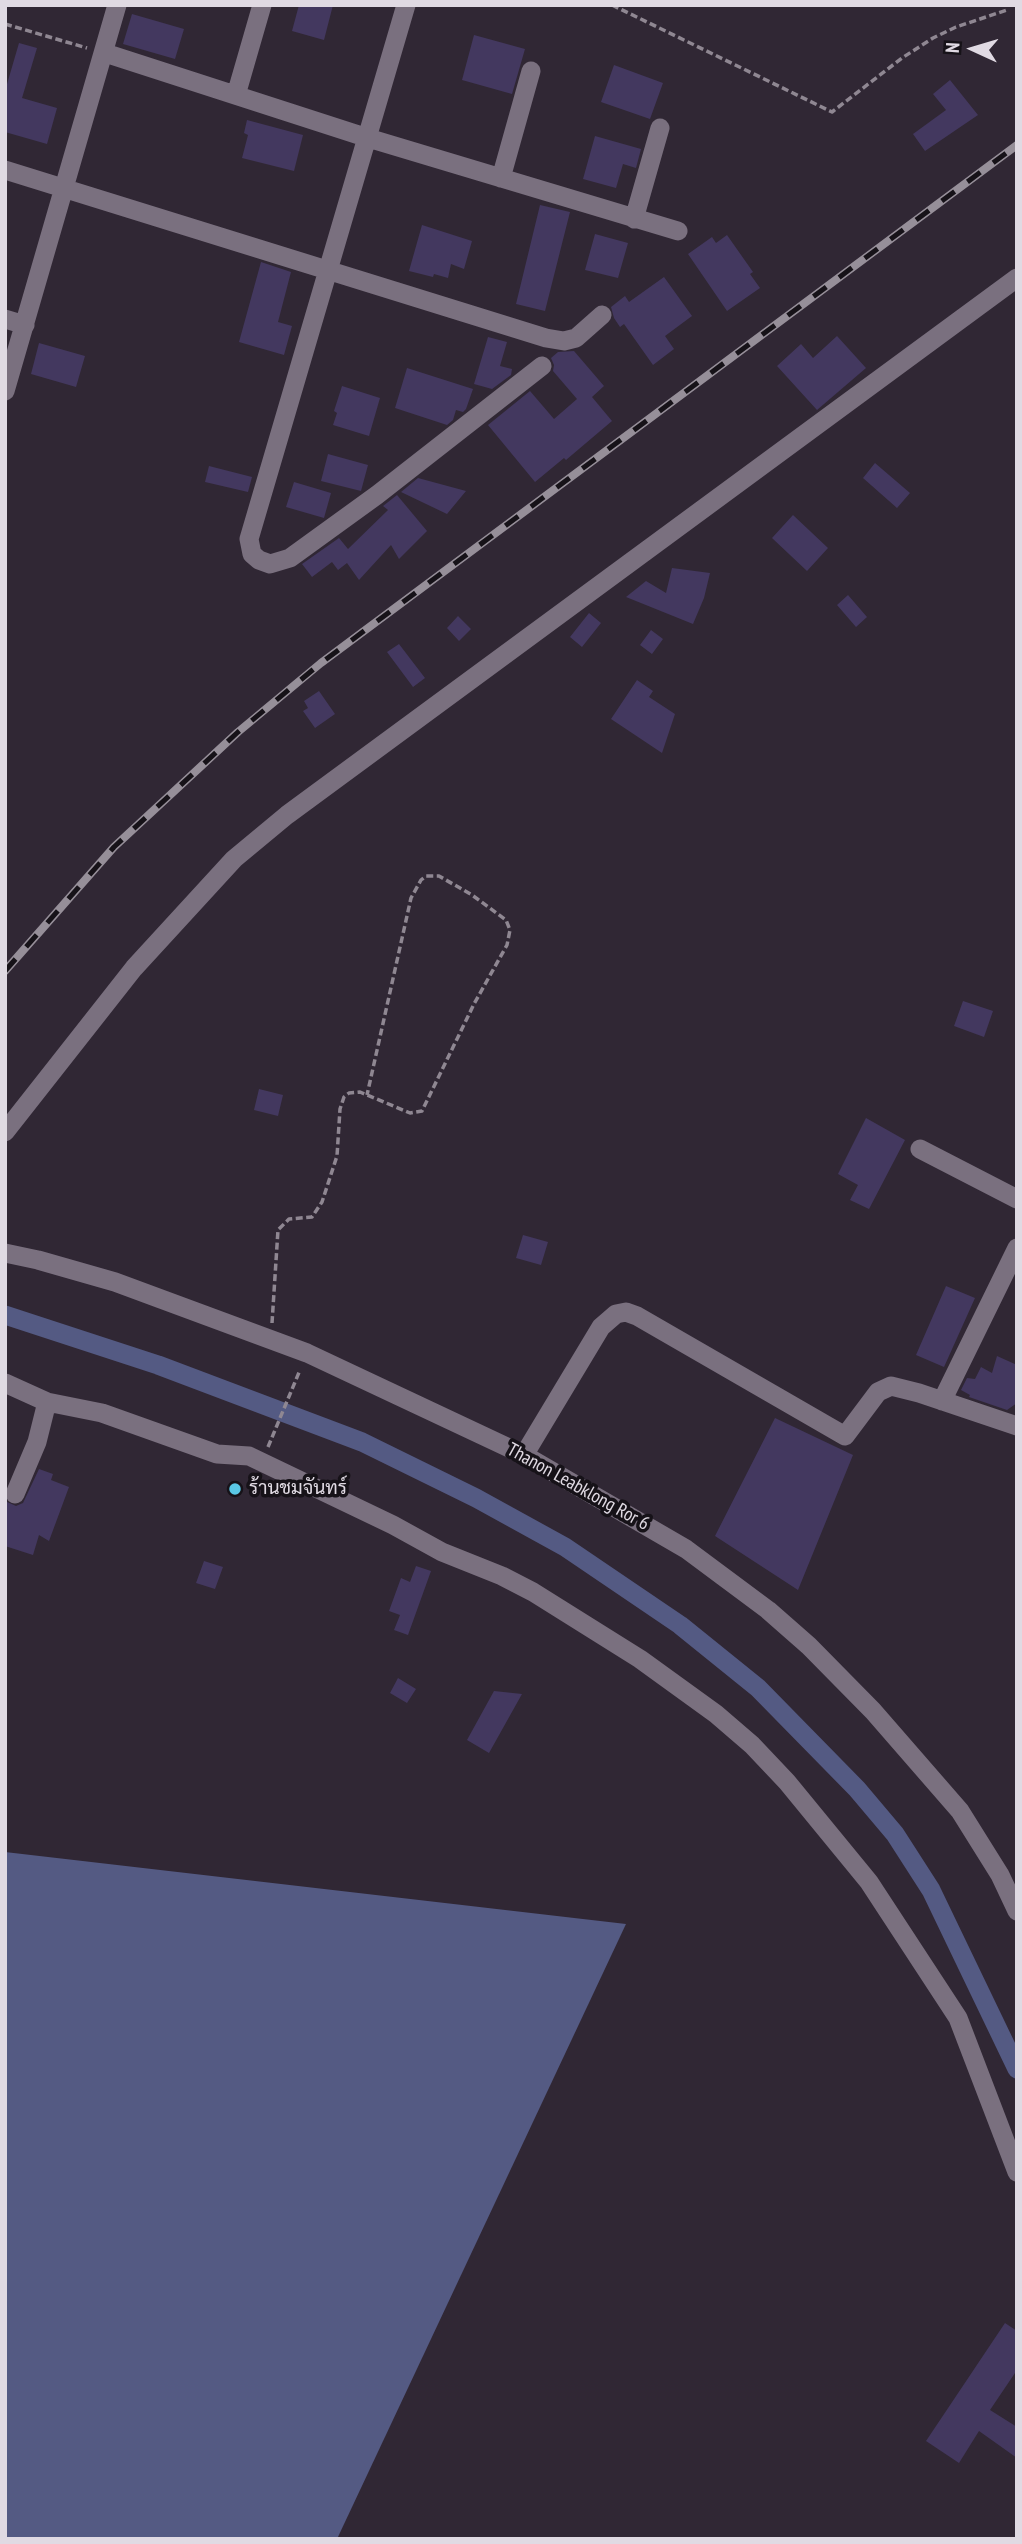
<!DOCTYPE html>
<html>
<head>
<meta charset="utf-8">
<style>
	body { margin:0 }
	#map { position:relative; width:1022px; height:2544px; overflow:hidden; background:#302734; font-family:"PT Sans Narrow",sans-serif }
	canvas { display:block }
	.frame { position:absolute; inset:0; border:7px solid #e0dae3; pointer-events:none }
	.north { position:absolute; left:938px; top:14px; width:70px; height:70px; -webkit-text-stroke:5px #161218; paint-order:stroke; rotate:274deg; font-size:19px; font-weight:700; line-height:28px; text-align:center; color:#e0dae3 }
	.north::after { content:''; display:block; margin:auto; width:24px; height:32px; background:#e0dae3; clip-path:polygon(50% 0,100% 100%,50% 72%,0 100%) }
</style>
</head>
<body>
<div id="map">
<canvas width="1022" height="2544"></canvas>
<div class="frame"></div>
<div class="north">N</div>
</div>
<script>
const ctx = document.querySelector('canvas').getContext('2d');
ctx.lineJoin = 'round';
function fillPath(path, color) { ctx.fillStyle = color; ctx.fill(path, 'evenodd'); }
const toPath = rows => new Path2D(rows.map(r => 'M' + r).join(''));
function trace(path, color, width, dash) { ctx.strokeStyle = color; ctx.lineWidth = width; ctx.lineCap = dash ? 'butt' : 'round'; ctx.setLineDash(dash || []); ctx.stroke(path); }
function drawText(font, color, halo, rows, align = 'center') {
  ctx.font = font + ' "PT Sans Narrow",Sarabun,sans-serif'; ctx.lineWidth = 7; ctx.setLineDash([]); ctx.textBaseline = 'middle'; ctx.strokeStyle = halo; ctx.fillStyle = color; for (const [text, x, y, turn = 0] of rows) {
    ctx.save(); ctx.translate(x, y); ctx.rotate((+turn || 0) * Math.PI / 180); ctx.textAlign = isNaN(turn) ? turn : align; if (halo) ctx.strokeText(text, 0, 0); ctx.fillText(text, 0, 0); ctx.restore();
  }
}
fillPath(toPath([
	[5,1852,626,1924,337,2539,5,2539]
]), '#545a83');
trace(toPath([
	[5,1315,158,1365,362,1442,476,1498,565,1547,680,1625,758,1688,857,1789,895,1834,931,1890,1017,2069]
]), '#545a83', 19);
fillPath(toPath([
	[299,5,333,5,324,40,292,31],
	[132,14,184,29,175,59,123,44],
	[474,35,525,49,512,94,462,80],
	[19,43,37,48,22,98,57,108,47,144,5,132,5,91],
	[614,65,663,83,650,119,601,102],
	[950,80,978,115,925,151,913,134,946,110,933,94],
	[247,120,303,135,294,171,242,158,248,135,244,133],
	[595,136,641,149,636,168,623,164,616,188,583,179],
	[540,205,570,212,545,311,516,304],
	[422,225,472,241,464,269,451,264,448,278,434,274,433,277,409,271],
	[595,234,628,243,618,278,585,270],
	[727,235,753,272,750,274,760,288,727,311,688,254,712,237,716,243],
	[261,262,291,272,278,322,292,326,284,355,239,342],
	[664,277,692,316,665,336,674,349,653,365,624,324,620,327,614,318,611,307,625,296,629,302],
	[837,336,866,368,817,410,777,366,801,344,813,358],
	[488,337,507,342,500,366,512,369,511,375,492,389,474,384],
	[39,343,85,356,76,387,31,374],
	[574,351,604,386,592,397,612,421,566,460,564,458,535,482,488,425,530,391,554,419,577,399,553,371,554,365,551,358,558,352],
	[407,368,473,389,466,409,463,412,456,410,453,420,447,425,395,408],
	[342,386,380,398,369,436,333,425,337,413,334,411],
	[328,454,368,465,361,491,321,481],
	[875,463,910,493,897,508,863,478],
	[209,466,252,477,248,492,205,482],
	[418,478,466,491,447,514,401,492],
	[294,482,331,493,324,518,286,507],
	[397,495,427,531,399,559,391,545,359,580,347,563,338,570,332,562,312,577,302,564,339,538,348,549,388,510,383,506],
	[793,515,828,548,807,571,772,538],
	[672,568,710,573,704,598,693,624,626,597,646,581,666,593],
	[848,595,867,617,856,627,837,605],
	[589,613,601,623,582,647,570,637],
	[458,616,471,629,459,641,447,628],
	[651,630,663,639,652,654,640,645],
	[399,644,425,678,413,687,387,652],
	[637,680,653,691,649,697,675,714,662,753,611,719],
	[319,691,335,714,315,728,303,711,308,708,304,701],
	[963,1001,993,1011,984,1037,954,1026],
	[259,1089,283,1095,278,1116,254,1110],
	[866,1118,905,1140,869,1209,850,1200,858,1185,838,1174],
	[523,1235,548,1242,541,1265,516,1258],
	[946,1286,975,1298,944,1367,916,1355],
	[997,1356,1017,1365,1017,1403,1007,1410,969,1397,970,1395,961,1390,967,1378,975,1379,981,1367,992,1373],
	[775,1418,853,1455,798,1590,715,1536],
	[39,1469,53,1474,51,1480,69,1487,49,1541,39,1535,33,1555,5,1546,5,1501,16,1506,23,1503],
	[204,1561,223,1567,215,1589,196,1583],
	[416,1566,431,1571,408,1635,394,1630,400,1615,389,1611,401,1578,410,1582],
	[398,1678,416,1689,407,1703,390,1693],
	[494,1691,522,1694,489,1753,467,1740],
	[1005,2323,1017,2331,1017,2370,990,2410,1017,2427,1017,2458,979,2431,959,2463,926,2441]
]), '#43385f');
trace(toPath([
	[612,5,832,112,902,58,933,38,956,27,1007,10],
	[5,24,87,48],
	[272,1323,278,1230,289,1219,312,1217,322,1202,337,1156,340,1109,344,1097,349,1093,360,1092,410,1113,422,1111,474,1004,507,945,510,930,506,920,472,895,439,876,426,876,421,880,411,898,367,1095],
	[268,1447,300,1370]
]), '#8f8792', 3.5, [7, 3.5]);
trace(toPath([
	[406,5,249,539,252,554,259,560,270,564,290,558,377,495,542,366],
	[105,53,368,138,678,231],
	[236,95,262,5],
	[5,170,546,338,564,341,576,338,602,315],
	[501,178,531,71],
	[634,219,660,128],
	[5,319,25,325],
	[5,391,117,5],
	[5,1132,134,968,234,859,287,815,1017,278],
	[920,1149,1017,1199],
	[5,1253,38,1260,115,1282,307,1353,524,1455,686,1549,768,1610,809,1646,873,1711,960,1811,1000,1875,1017,1911],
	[5,1383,47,1402,102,1413,217,1454,249,1456,393,1525,442,1552,502,1576,533,1592,640,1659,716,1714,752,1745,787,1782,869,1882,958,2018,1017,2172],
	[942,1401,1017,1248],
	[524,1455,601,1327,616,1314,626,1312,637,1316,845,1436,878,1392,891,1386,919,1393,1017,1426],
	[15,1494,37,1442,47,1402]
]), '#7a707f', 19);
const rail = toPath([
	[5,971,114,847,238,732,321,663,1017,145]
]);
trace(rail, '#968f99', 8);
trace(rail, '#161218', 5, [16]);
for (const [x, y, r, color] of [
	[235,1489,7,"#5ac8e6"]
]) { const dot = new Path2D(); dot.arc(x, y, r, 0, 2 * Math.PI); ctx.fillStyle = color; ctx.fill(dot); trace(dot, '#161218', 2.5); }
drawText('19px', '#e0dae3', '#161218', [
	["Thanon Leabklong Ror 6",578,1487,29]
]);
drawText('19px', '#e0dae3', '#161218', [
	["ร้านชมจันทร์",249,1489]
], 'left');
</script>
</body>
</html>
